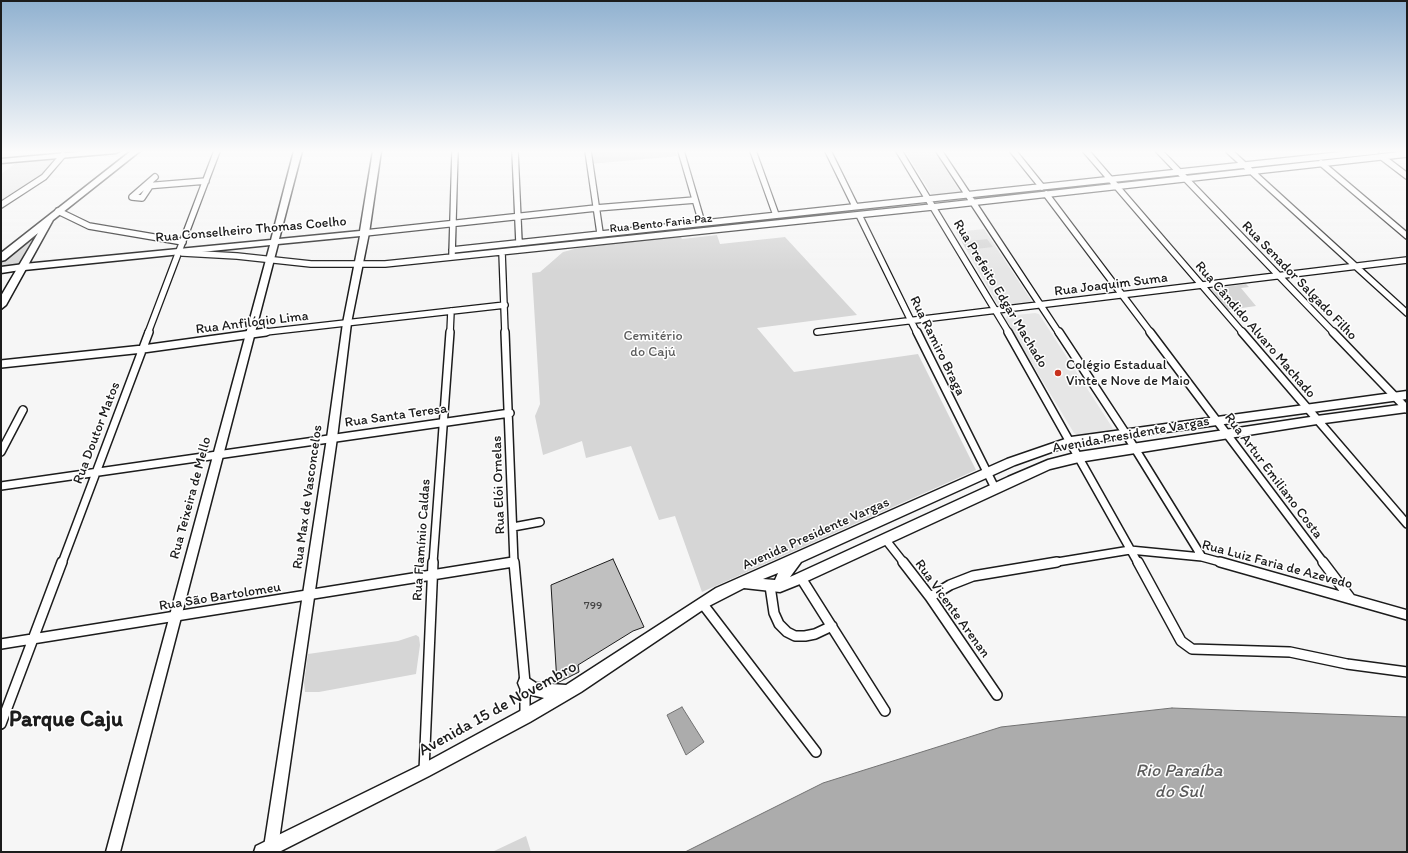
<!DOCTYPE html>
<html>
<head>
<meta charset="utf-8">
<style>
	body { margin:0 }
	#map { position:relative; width:1408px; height:853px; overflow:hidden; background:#f6f6f6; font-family:Itim,sans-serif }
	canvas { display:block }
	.frame { position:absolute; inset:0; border:2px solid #1c1c1c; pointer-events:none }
</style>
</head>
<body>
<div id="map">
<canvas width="1408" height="853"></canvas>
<div class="frame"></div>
</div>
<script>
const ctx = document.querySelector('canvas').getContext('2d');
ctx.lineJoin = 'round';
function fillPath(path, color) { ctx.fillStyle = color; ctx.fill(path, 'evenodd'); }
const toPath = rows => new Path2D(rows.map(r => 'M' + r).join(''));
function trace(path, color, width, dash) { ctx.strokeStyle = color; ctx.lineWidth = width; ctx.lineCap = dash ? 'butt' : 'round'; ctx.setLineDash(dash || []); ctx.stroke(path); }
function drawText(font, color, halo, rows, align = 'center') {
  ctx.font = font + ' Itim,sans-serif'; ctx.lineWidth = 3; ctx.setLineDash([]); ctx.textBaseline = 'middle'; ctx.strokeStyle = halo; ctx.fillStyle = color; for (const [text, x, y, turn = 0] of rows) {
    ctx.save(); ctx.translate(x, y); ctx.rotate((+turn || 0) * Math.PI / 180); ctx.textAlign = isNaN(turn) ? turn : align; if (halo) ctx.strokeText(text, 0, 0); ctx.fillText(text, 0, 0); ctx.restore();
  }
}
fillPath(toPath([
	[905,151,934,151,961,193,932,195],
	[33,154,56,160,41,178,1,202,1,174,27,155],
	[984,229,1031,300,1030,304,1002,307,998,305,956,232],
	[1035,313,1039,314,1112,427,1113,431,1078,435,1074,433,1005,319,1007,316]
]), '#e6e6e6');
fillPath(toPath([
	[590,151,675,151,677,156,592,164],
	[35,235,18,265,1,267,1,259],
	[717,235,720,244,785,237,857,315,757,328,794,372,918,354,976,470,702,592,675,516,659,520,631,446,586,458,582,441,543,455,535,416,540,404,532,273,540,272,563,252,586,246,680,236,682,239],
	[987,239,993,247,967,250,962,242],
	[1246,284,1249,287,1241,288,1256,306,1228,310,1211,289],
	[416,635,419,637,420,645,416,674,319,692,305,692,304,683,308,654,398,641],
	[526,836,531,852,492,852]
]), '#d6d6d6');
const water = toPath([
	[682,707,704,742,686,755,667,715,682,707],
	[1172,708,1407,717,1407,852,685,852,823,783,1001,727,1172,708]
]);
fillPath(water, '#acacac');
trace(water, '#727272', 1);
const building = toPath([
	[613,559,644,627,633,631,578,665,579,672,557,683,551,585,613,559]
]);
fillPath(building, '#c0c0c0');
trace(building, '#1c1c1c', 1);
const minorFar2 = toPath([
	[515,151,519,243],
	[588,151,600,233],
	[681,151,702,223],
	[753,151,776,215],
	[828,151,855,206],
	[899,151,1009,333],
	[939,151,1059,333],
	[1013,151,1042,187],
	[1086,151,1243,333],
	[1159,151,1334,333],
	[1229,151,1407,313],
	[1382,157,1407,176],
	[1321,163,1407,236],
	[145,186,206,181],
	[150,186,142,198,132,197,155,177],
	[1046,194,1151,333],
	[1,205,44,177,63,155],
	[58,211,89,226,183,242],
	[859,215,917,333],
	[365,233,596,208,695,200],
	[452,250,1376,151],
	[502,252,505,333],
	[183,253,237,256,311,264,385,264,932,207,1407,154],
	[452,255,455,151],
	[817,332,1407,260],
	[148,333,217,151],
	[257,333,505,305],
	[450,333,451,311]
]);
const minorFar1 = toPath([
	[505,332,514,563],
	[917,332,995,488],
	[1008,332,1138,563],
	[1059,332,1126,434,1202,557],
	[1150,332,1324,563],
	[1242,332,1407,524],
	[1333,332,1407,409],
	[1,364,143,349,266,332],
	[1,452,23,410],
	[1,486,510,413],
	[513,527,540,522],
	[885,539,904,563],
	[62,563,149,332],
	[433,563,450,332],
	[507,563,514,562],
	[1051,563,1130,550,1202,557,1224,563]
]);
const minor = toPath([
	[514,562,525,683,525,717],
	[903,562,930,597,997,695],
	[1138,562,1181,641,1192,649,1290,652,1347,664,1407,672],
	[1220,562,1407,615],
	[1323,562,1351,599],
	[801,578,885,711],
	[770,586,774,613,779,624,787,632,795,636,805,636,815,634,832,626],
	[930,597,950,585,973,576,1057,562],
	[702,603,816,752],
	[1,644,513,562],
	[1,724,62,562],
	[424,771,433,562]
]);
const secondary = toPath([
	[294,151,302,151,279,239,360,231,373,151,381,151,369,233,351,323,337,438,278,847,276,852,266,852,264,847,327,438,343,323,360,236,278,244,120,852,106,852,270,245,24,270,20,267,24,264,271,240,294,151]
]);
const primary = toPath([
	[89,151,120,151,116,153,1,163,1,159,89,151],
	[24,264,27,265,27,269,1,273,1,267,24,264],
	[1407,391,1407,399,1071,445,1015,465,801,562,790,577,1008,477,1048,460,1079,452,1317,416,1407,404,1407,412,1317,424,1079,462,1050,469,805,582,780,592,744,588,707,607,581,692,530,722,429,776,279,852,254,852,256,846,419,766,544,698,528,694,520,688,518,683,520,678,525,676,536,683,566,685,716,588,1007,459,1071,437,1407,391],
	[778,573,775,580,763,579,778,573]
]);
const trunk = toPath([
	[131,151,140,151,53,220,6,305,1,309,1,296,38,233,5,260,1,261,1,253,131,151]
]);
trace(minorFar2, '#1c1c1c', 8);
trace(minorFar1, '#1c1c1c', 10);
trace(minor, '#1c1c1c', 12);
trace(secondary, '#1c1c1c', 3);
trace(primary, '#1c1c1c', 3);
trace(trunk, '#1c1c1c', 3);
trace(minorFar2, '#fff', 5.5);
trace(minorFar1, '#fff', 7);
trace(minor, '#fff', 9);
fillPath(secondary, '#fff');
fillPath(primary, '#fff');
fillPath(trunk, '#fff');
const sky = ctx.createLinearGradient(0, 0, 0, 270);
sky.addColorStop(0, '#90b1d0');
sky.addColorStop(0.56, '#fbfbfb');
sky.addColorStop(1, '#fbfbfb00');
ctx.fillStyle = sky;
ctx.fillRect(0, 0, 1408, 270);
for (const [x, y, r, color] of [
	[1058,373,4,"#c8321e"]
]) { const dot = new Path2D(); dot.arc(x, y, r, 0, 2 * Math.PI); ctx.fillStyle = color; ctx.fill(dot); trace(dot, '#fff', 1.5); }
drawText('12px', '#1c1c1c', '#fff', [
	["Rua Bento Faria Paz",661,224,-6]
]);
drawText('12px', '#454545', null, [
	["799",593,606]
]);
drawText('14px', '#1c1c1c', '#fff', [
	["Rua Conselheiro Thomas Coelho",251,230,-5],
	["Rua Senador Salgado Filho",1299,281,46],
	["Rua Joaquim Suma",1111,285,-7],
	["Rua Prefeito Edgar Machado",1000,294,59],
	["Rua Anfilóqio Lima",252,323,-7],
	["Rua Cândido Alvaro Machado",1255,330,49],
	["Rua Ramiro Braga",937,346,64],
	["Rua Santa Teresa",396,416,-8],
	["Rua Doutor Matos",97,433,-69],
	["Avenida Presidente Vargas",1131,435,-10],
	["Rua Artur Emiliano Costa",1273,476,53],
	["Rua Elói Ornelas",499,485,-92],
	["Rua Max de Vasconcelos",308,497,-82],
	["Rua Teixeira de Mello",191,498,-75],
	["Avenida Presidente Vargas",816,534,-24],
	["Rua Flamínio Caldas",422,540,-86],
	["Rua Luiz Faria de Azevedo",1277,565,15],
	["Rua São Bartolomeu",220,597,-9],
	["Rua Vicente Arenan",952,609,54]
]);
drawText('14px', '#5d5d5d', '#fff', [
	["Cemitério",653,336],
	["do Cajú",653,352]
]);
drawText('14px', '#1c1c1c', '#fff', [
	["Colégio Estadual",1066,365],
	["Vinte e Nove de Maio",1066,381]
], 'left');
drawText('17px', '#1c1c1c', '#fff', [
	["Avenida 15 de Novembro",498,709,-29]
]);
drawText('italic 18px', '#5d5d5d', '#fff', [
	["Rio Paraíba",1179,771],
	["do Sul",1179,792]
]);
drawText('bold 22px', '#1c1c1c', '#fff', [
	["Parque Caju",66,720]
]);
</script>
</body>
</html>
